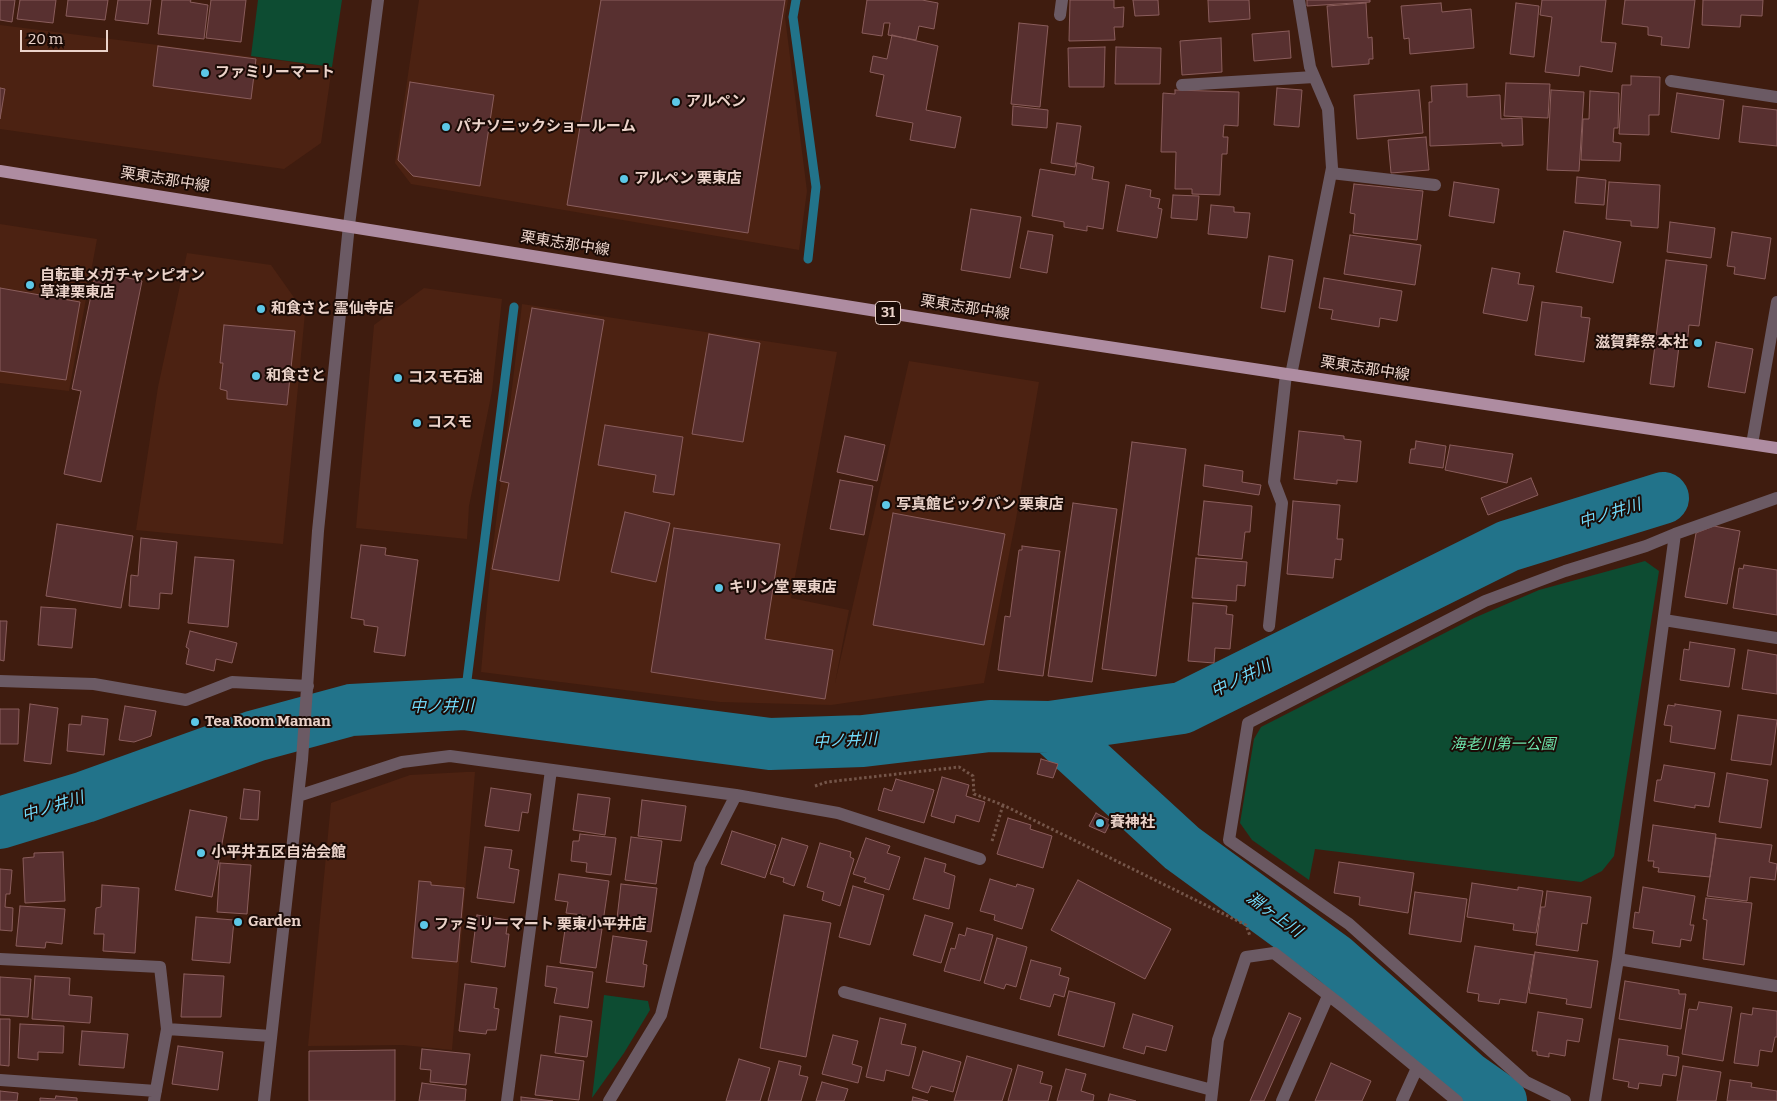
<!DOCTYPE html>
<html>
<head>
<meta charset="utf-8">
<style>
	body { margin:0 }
	#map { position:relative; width:1777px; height:1101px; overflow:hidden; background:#3f1c0f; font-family:Bitter,serif }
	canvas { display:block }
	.scale { position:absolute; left:20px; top:30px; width:88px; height:22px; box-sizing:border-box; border:2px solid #ebd3ca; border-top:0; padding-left:6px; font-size:15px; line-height:18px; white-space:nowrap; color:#ebd3ca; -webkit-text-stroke:4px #1b0b06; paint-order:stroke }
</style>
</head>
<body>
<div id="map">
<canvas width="1777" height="1101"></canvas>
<div class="scale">20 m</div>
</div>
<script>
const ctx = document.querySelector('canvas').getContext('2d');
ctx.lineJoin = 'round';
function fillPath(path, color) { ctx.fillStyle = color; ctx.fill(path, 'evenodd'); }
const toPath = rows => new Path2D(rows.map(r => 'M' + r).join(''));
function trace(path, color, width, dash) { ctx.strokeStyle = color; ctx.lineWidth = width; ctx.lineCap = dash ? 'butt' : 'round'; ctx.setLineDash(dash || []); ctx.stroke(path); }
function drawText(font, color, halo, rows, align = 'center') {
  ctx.font = font + ' Bitter,"Noto Sans JP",serif'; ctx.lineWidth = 4; ctx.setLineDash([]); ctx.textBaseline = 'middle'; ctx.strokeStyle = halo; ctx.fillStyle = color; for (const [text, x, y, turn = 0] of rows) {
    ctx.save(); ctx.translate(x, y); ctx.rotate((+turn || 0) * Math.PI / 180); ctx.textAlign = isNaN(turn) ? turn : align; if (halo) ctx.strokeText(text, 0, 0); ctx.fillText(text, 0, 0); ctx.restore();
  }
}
fillPath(toPath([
	[419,0,788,0,785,17,807,191,799,250,411,184,395,163],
	[0,25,332,67,321,143,284,169,0,129],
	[0,224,97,239,69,391,0,383],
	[187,253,271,265,305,313,283,544,136,530,158,387],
	[424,288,502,299,492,391,469,506,467,539,356,528,374,325],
	[522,304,837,352,791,598,849,610,835,683,909,361,1039,382,1016,519,984,683,831,705,720,702,481,672,490,572],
	[466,772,475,772,452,1050,403,1045,308,1046,331,803,410,775]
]), '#4c2212');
fillPath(toPath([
	[258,0,342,0,332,67,251,56],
	[1645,561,1659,571,1614,856,1602,871,1581,882,1315,849,1309,880,1252,840,1240,823,1254,739,1261,727,1474,618,1539,590],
	[604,995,648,1001,650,1010,624,1053,592,1098]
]), '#0d4c32');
trace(toPath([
	[796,0,793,17,816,187,808,259],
	[464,704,514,307]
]), '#22738a', 9);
trace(toPath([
	[1050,727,1182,848,1334,959,1467,1077,1501,1101],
	[0,823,85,797,255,736,351,710,464,704,770,744,863,741,990,726,1050,727,1182,708,1508,546,1663,498]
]), '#22738a', 52);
const building = toPath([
	[0,0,15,0,12,22,0,20,0,0],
	[20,0,56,0,53,23,17,19,20,0],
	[68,0,108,0,105,20,66,16,68,0],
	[118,0,151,0,148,24,115,20,118,0],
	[162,0,191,0,190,2,208,5,204,39,158,34,162,0],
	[211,0,246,0,241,42,206,38,211,0],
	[601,0,785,0,748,233,567,205,601,0],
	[867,0,922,0,938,3,934,29,919,26,916,40,888,35,890,23,884,23,882,36,862,33,867,0],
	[1070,0,1114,0,1114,8,1124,7,1123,27,1114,27,1115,40,1069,41,1070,0],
	[1133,0,1158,0,1159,15,1135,16,1133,0],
	[1208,0,1249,0,1250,19,1209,22,1208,0],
	[1307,0,1370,0,1370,2,1307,6,1307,0],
	[1542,0,1606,0,1601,42,1616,43,1612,72,1580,66,1579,76,1545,72,1552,17,1540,15,1542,0],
	[1625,0,1695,0,1689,48,1661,45,1662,37,1648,35,1648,27,1622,24,1625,0],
	[1703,0,1763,0,1762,16,1741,15,1740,27,1702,25,1703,0],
	[1366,3,1368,38,1372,37,1373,59,1369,59,1369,64,1332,67,1327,6,1366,3],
	[1441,3,1442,12,1471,9,1474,48,1410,54,1409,38,1404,39,1401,6,1441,3],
	[1516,3,1539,6,1534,57,1510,54,1516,3],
	[1019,23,1048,26,1040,107,1011,104,1019,23],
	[1289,31,1291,58,1254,61,1252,34,1289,31],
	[892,35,938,46,926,110,961,117,955,148,910,140,913,123,876,116,884,75,870,72,873,56,887,59,892,35],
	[1221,38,1222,72,1182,75,1180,41,1221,38],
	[158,46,256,59,251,99,153,86,158,46],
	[1105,47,1104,87,1069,87,1068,48,1105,47],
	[1116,47,1161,48,1160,84,1115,84,1116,47],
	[1631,76,1660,77,1659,115,1649,115,1649,135,1619,134,1622,85,1631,85,1631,76],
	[410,82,494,95,480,186,413,176,398,160,410,82],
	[1506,83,1550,84,1548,118,1504,116,1506,83],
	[1467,84,1467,97,1500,95,1501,119,1522,118,1523,145,1502,146,1502,143,1430,146,1429,102,1432,102,1431,86,1467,84],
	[0,88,5,89,0,119,0,88],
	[1277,88,1302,90,1299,127,1274,125,1277,88],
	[1175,90,1239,92,1238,126,1224,125,1223,137,1228,137,1227,154,1222,154,1220,195,1192,194,1192,189,1175,189,1176,152,1161,152,1163,93,1175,94,1175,90],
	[1419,90,1423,133,1357,139,1354,95,1419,90],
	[1551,90,1584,92,1579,171,1547,170,1551,90],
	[1590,91,1619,93,1618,128,1614,128,1613,142,1621,143,1620,161,1581,160,1583,119,1589,119,1590,91],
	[1677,93,1724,100,1719,139,1671,132,1677,93],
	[1013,106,1048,110,1047,128,1012,125,1013,106],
	[1743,106,1777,110,1777,146,1739,142,1743,106],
	[1057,123,1081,126,1075,167,1051,163,1057,123],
	[1426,137,1429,170,1391,173,1388,140,1426,137],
	[1077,163,1094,167,1092,179,1109,182,1103,229,1087,226,1087,231,1064,227,1064,222,1032,216,1040,169,1075,175,1077,163],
	[1577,177,1606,180,1604,205,1575,203,1577,177],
	[1454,182,1499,189,1494,223,1449,216,1454,182],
	[1609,182,1660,185,1658,228,1631,226,1631,221,1606,219,1609,182],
	[1354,184,1423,191,1417,240,1353,233,1355,214,1350,213,1354,184],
	[1126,185,1151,190,1150,197,1160,199,1158,208,1162,209,1157,238,1117,231,1126,185],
	[1173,195,1199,196,1197,220,1171,218,1173,195],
	[1211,205,1234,207,1234,212,1250,213,1247,238,1208,234,1211,205],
	[971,209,1021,217,1010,278,961,270,971,209],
	[1670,222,1715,228,1711,258,1667,252,1670,222],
	[1028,231,1053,235,1047,273,1020,268,1028,231],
	[1564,231,1621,242,1613,283,1556,272,1564,231],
	[1732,232,1771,238,1765,279,1734,274,1735,267,1727,266,1732,232],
	[1350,235,1421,245,1415,285,1344,274,1350,235],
	[1269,256,1293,260,1285,312,1261,308,1269,256],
	[1666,260,1707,265,1699,326,1689,325,1687,347,1679,346,1674,387,1650,384,1666,260],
	[1492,268,1520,273,1518,284,1534,286,1527,321,1483,313,1492,268],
	[96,271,142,281,101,482,64,474,81,391,72,389,96,271],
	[1324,278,1402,291,1397,321,1380,318,1379,327,1331,319,1333,310,1319,308,1324,278],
	[0,288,80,302,66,380,0,371,0,288],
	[1542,302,1582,307,1581,317,1590,318,1584,362,1535,355,1542,302],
	[532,308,604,320,559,581,492,569,509,483,500,481,532,308],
	[224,325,295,331,287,405,227,399,227,391,220,389,223,363,220,363,224,325],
	[709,334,760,343,743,442,692,434,709,334],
	[1716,342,1753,349,1745,393,1708,387,1716,342],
	[605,425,683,437,674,495,653,492,656,475,598,465,605,425],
	[1299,431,1344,436,1344,439,1361,441,1357,482,1337,480,1337,484,1294,479,1299,431],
	[845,436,885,445,877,481,837,472,845,436],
	[1416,441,1446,446,1443,468,1409,463,1411,449,1415,449,1416,441],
	[1132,442,1186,449,1156,676,1102,669,1132,442],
	[1450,445,1513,454,1507,483,1445,470,1450,445],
	[1205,465,1243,471,1242,482,1261,485,1259,495,1203,486,1205,465],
	[1531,478,1538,495,1488,515,1481,498,1531,478],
	[840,480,873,486,864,535,830,529,840,480],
	[1204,501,1252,506,1250,532,1245,532,1242,559,1198,555,1204,501],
	[1293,501,1340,505,1337,539,1343,539,1341,560,1335,559,1333,578,1287,574,1293,501],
	[1073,503,1117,509,1092,682,1048,676,1073,503],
	[625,512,670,523,656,582,611,572,625,512],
	[893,513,1005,534,984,645,873,625,893,513],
	[57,524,133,536,121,608,46,596,57,524],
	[1714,526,1740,531,1727,604,1685,597,1696,533,1714,526],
	[674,528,780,544,765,639,833,650,825,699,651,672,674,528],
	[141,538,177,542,172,594,160,593,159,609,129,606,131,575,138,576,141,538],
	[361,545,386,548,385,555,418,560,405,656,374,652,378,627,364,625,364,620,351,618,361,545],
	[1022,546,1060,551,1043,676,998,670,1005,616,1010,617,1019,550,1022,550,1022,546],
	[195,557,234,560,228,627,188,623,195,557],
	[1196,558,1247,562,1245,586,1237,585,1236,601,1192,598,1196,558],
	[1744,565,1777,570,1777,615,1733,608,1739,568,1743,569,1744,565],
	[1193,603,1227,606,1226,614,1233,615,1230,649,1215,648,1214,663,1188,661,1193,603],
	[41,607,76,609,72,648,38,645,41,607],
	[0,621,7,621,4,661,0,660,0,621],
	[190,631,237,643,232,663,216,659,214,671,186,664,189,649,186,647,190,631],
	[1690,642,1735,649,1729,687,1680,680,1684,649,1689,650,1690,642],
	[1748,650,1777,655,1777,694,1742,689,1748,650],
	[30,704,58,708,51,764,24,761,30,704],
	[1675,704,1721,711,1715,749,1670,742,1672,726,1664,725,1668,705,1675,706,1675,704],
	[125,706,156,711,151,736,134,742,119,740,125,706],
	[0,709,19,709,18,744,0,744,0,709],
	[1738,715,1777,720,1771,765,1731,760,1738,715],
	[82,716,108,719,104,755,67,751,69,724,81,725,82,716],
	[1041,759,1058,764,1053,778,1037,774,1041,759],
	[1664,765,1715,773,1709,807,1695,805,1695,808,1654,801,1657,780,1661,780,1664,765],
	[1727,773,1768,780,1761,828,1719,822,1727,773],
	[942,777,969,785,966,796,985,802,979,822,956,815,954,823,931,816,942,777],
	[896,779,934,790,924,823,878,810,884,788,892,791,896,779],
	[491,788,531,794,528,813,522,812,519,831,485,826,491,788],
	[244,789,260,791,258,820,240,819,244,789],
	[578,794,610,798,605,835,573,830,578,794],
	[642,800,686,806,681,841,638,836,642,800],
	[190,810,227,817,212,897,175,890,190,810],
	[1096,813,1111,821,1105,833,1089,826,1096,813],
	[1008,818,1031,825,1030,829,1052,836,1043,868,997,854,1008,818],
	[1653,825,1716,834,1710,877,1658,872,1659,868,1653,867,1654,861,1648,861,1653,825],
	[732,831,776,845,765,878,721,864,732,831],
	[580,834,616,838,611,875,586,872,587,863,571,861,573,841,579,841,580,834],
	[631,837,662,841,656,884,625,880,631,837],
	[782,838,808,846,794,886,783,882,784,878,770,874,782,838],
	[866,838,890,846,887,853,900,857,889,890,864,882,866,878,853,874,866,838],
	[1716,838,1772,845,1769,862,1777,864,1775,880,1750,877,1747,901,1707,896,1716,838],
	[820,843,851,852,850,857,854,859,840,906,822,900,824,892,807,887,820,843],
	[485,847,512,850,509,868,519,870,514,903,477,898,485,847],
	[63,852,65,901,25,903,23,858,34,857,34,853,63,852],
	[925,858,946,864,944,872,955,876,949,909,913,899,925,858],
	[1339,862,1414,873,1408,913,1359,905,1360,897,1334,893,1339,862],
	[220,863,251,865,247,914,217,912,220,863],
	[0,869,12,870,10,894,6,894,5,907,13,908,12,931,0,930,0,869],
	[559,874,609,881,603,922,582,920,583,915,566,913,568,902,555,900,559,874],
	[990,879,1016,887,1017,884,1034,889,1022,929,994,920,995,915,980,911,990,879],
	[1078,880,1171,929,1145,979,1051,930,1078,880],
	[419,881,431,882,431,885,464,888,457,962,412,958,419,881],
	[1472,883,1518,890,1518,887,1543,891,1536,933,1513,930,1514,924,1467,917,1472,883],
	[621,884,657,888,651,932,616,927,621,884],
	[102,885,139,888,135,953,103,951,104,934,94,934,96,908,101,907,102,885],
	[853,886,884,895,870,945,839,937,853,886],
	[1643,887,1695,896,1690,925,1694,925,1691,941,1681,939,1680,947,1652,943,1654,931,1633,928,1635,912,1639,913,1643,887],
	[1547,891,1591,897,1587,924,1582,923,1578,951,1536,945,1541,907,1545,907,1547,891],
	[1415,892,1467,899,1461,942,1409,934,1415,892],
	[1706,898,1752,903,1744,965,1703,959,1707,920,1703,919,1706,898],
	[20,906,65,909,62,944,46,942,45,948,16,946,20,906],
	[477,915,508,920,506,934,509,934,505,967,471,962,477,915],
	[784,915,831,923,806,1057,760,1048,784,915],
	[925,915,953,923,941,963,913,955,925,915],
	[196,917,234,920,230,963,192,960,196,917],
	[566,923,602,929,596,968,560,963,566,923],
	[967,928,993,935,980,981,944,971,951,948,955,949,959,934,965,936,967,928],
	[613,936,647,941,643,964,647,965,644,987,606,982,613,936],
	[997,938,1027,947,1016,987,1006,984,1004,989,984,983,997,938],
	[1475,946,1534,955,1526,1003,1500,999,1499,1004,1478,1001,1479,994,1467,992,1475,946],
	[1535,952,1598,961,1591,1008,1566,1004,1567,999,1529,993,1535,952],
	[1031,960,1061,968,1059,975,1069,978,1064,997,1054,994,1050,1007,1020,999,1031,960],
	[547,966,593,972,588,1008,554,1003,557,988,545,986,547,966],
	[184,974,224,976,221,1017,181,1017,184,974],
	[35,976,70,978,69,995,92,997,90,1023,32,1019,35,976],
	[0,977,31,979,28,1017,0,1015,0,977],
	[1625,981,1679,990,1679,994,1686,994,1681,1029,1619,1019,1625,981],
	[465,984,497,988,494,1008,499,1009,496,1030,487,1030,486,1034,459,1031,465,984],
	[1069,991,1115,1003,1104,1047,1058,1035,1069,991],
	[1699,1002,1732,1007,1723,1061,1682,1054,1689,1009,1697,1010,1699,1002],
	[1753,1008,1777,1011,1777,1037,1775,1037,1772,1052,1760,1050,1758,1066,1734,1063,1741,1013,1752,1015,1753,1008],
	[1538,1012,1583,1019,1579,1042,1567,1040,1565,1056,1549,1053,1549,1057,1537,1055,1537,1051,1532,1051,1538,1012],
	[1289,1013,1301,1018,1264,1101,1250,1101,1289,1013],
	[1133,1014,1173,1026,1166,1051,1146,1046,1144,1054,1123,1048,1133,1014],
	[560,1016,592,1021,587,1057,555,1053,560,1016],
	[880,1018,906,1024,901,1044,916,1047,909,1076,886,1070,884,1081,866,1077,880,1018],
	[0,1019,10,1019,9,1066,0,1065,0,1019],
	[20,1024,64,1026,63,1053,38,1052,38,1060,18,1058,20,1024],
	[82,1031,128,1034,124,1068,79,1065,82,1031],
	[833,1035,858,1041,852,1064,862,1067,858,1083,822,1074,833,1035],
	[1619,1039,1668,1046,1667,1055,1679,1057,1676,1076,1663,1074,1661,1086,1639,1083,1638,1089,1628,1087,1629,1082,1613,1079,1619,1039],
	[178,1046,223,1052,218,1090,172,1084,178,1046],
	[422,1049,470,1054,466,1085,430,1082,431,1070,420,1069,422,1049],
	[395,1050,395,1101,309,1101,309,1051,395,1050],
	[923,1051,961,1062,953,1092,931,1086,928,1093,912,1088,923,1051],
	[541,1055,584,1061,579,1100,535,1095,541,1055],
	[967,1056,1012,1069,1002,1101,954,1101,967,1056],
	[739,1059,770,1068,760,1101,726,1101,739,1059],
	[779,1061,801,1066,799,1075,808,1077,801,1101,768,1101,779,1061],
	[1331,1063,1371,1081,1362,1101,1315,1101,1331,1063],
	[1018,1065,1043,1072,1040,1083,1052,1086,1048,1101,1008,1101,1018,1065],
	[1683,1066,1721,1072,1716,1101,1677,1101,1683,1066],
	[1066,1069,1086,1074,1081,1091,1094,1095,1093,1101,1057,1101,1066,1069],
	[1730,1080,1752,1083,1751,1087,1777,1091,1777,1101,1727,1101,1730,1080],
	[822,1082,848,1089,844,1101,816,1101,822,1082],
	[422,1083,466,1089,465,1101,419,1101,422,1083],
	[0,1091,18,1093,17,1101,0,1101,0,1091],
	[1110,1094,1136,1101,1108,1101,1110,1094],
	[56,1096,77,1098,77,1101,40,1101,40,1098,55,1099,56,1096],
	[521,1097,553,1101,521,1101,521,1097],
	[913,1097,928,1101,912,1101,913,1097]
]);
fillPath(building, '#583030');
trace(building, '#8a5d5c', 1);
trace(toPath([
	[815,786,827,782,959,767,973,776,974,794,1003,805,1246,925,1250,936],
	[992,841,1003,805]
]), '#745549', 3, [2.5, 2.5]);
trace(toPath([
	[1060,15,1062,0],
	[1671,81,1777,97],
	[1182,85,1314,77],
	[1331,173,1435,185],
	[1291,375,1332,168,1328,109,1310,67,1299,0],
	[1752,444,1777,302],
	[1675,534,1777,498],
	[1664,620,1777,638],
	[1269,626,1282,503,1274,482,1286,374],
	[0,681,94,684,186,700,232,682,308,686],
	[298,796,402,762,450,756,736,795,838,813,980,859],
	[0,959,160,967,167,1029,154,1101],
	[1618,959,1777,986],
	[844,992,1212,1090],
	[167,1029,271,1036],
	[0,1080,156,1091],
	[264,1101,302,760,318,531,349,225,378,0],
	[507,1101,551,770],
	[609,1101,661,1015,700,865,736,795],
	[1211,1101,1218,1040,1246,957,1274,953,1341,1005,1457,1101],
	[1282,1101,1328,996],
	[1402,1101,1417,1068],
	[1565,1101,1526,1082,1349,924,1229,840,1248,723,1485,601,1565,571,1646,546,1675,534,1618,959,1595,1101]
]), '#6b5a64', 12);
trace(toPath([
	[0,171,1002,331,1777,448]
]), '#ae8ca1', 12);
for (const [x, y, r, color] of [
	[205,73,5,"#5cc7e7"],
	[676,102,5,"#5cc7e7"],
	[446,127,5,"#5cc7e7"],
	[624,179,5,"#5cc7e7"],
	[30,285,5,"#5cc7e7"],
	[261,309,5,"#5cc7e7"],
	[1698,343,5,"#5cc7e7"],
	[256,376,5,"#5cc7e7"],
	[398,378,5,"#5cc7e7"],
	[417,423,5,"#5cc7e7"],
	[886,505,5,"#5cc7e7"],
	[719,588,5,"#5cc7e7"],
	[195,722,5,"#5cc7e7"],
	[1100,823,5,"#5cc7e7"],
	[201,853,5,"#5cc7e7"],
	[238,922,5,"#5cc7e7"],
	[424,925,5,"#5cc7e7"]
]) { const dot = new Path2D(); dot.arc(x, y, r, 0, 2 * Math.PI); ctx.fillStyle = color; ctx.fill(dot); trace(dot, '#1b0b06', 2); }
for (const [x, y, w] of [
	[888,313,25]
]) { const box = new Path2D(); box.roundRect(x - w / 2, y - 11.5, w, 23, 4); ctx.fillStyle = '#1b0b06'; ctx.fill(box); trace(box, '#ebd3ca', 1); }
drawText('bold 14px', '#ebd3ca', null, [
	["31",888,313]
]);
drawText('bold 15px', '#ebd3ca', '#1b0b06', [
	["ファミリーマート",215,73],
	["アルペン",686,102],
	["パナソニックショールーム",456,127],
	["アルペン 栗東店",634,179],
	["自転車メガチャンピオン",40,276],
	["草津栗東店",40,293],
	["和食さと 霊仙寺店",271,309],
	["滋賀葬祭 本社",1688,343,"right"],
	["和食さと",266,376],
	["コスモ石油",408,378],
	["コスモ",427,423],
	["写真館ビッグバン 栗東店",896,505],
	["キリン堂 栗東店",729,588],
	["Tea Room Maman",205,722],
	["賽神社",1110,823],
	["小平井五区自治会館",211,853],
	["Garden",248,922],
	["ファミリーマート 栗東小平井店",434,925]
], 'left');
drawText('15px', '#ebd3ca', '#1b0b06', [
	["栗東志那中線",165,180,9],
	["栗東志那中線",565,244,9],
	["栗東志那中線",965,308,9],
	["栗東志那中線",1365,369,9]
]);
drawText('italic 15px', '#6ee3ab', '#1b0b06', [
	["海老川第一公園",1503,745]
]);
drawText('italic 16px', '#72dbfb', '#1b0b06', [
	["中ノ井川",1610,514,-17],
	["中ノ井川",1241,679,-26],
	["中ノ井川",442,707,-1],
	["中ノ井川",845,741,-3],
	["中ノ井川",53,807,-17],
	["淵ヶ上川",1274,915,36]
]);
</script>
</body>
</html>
